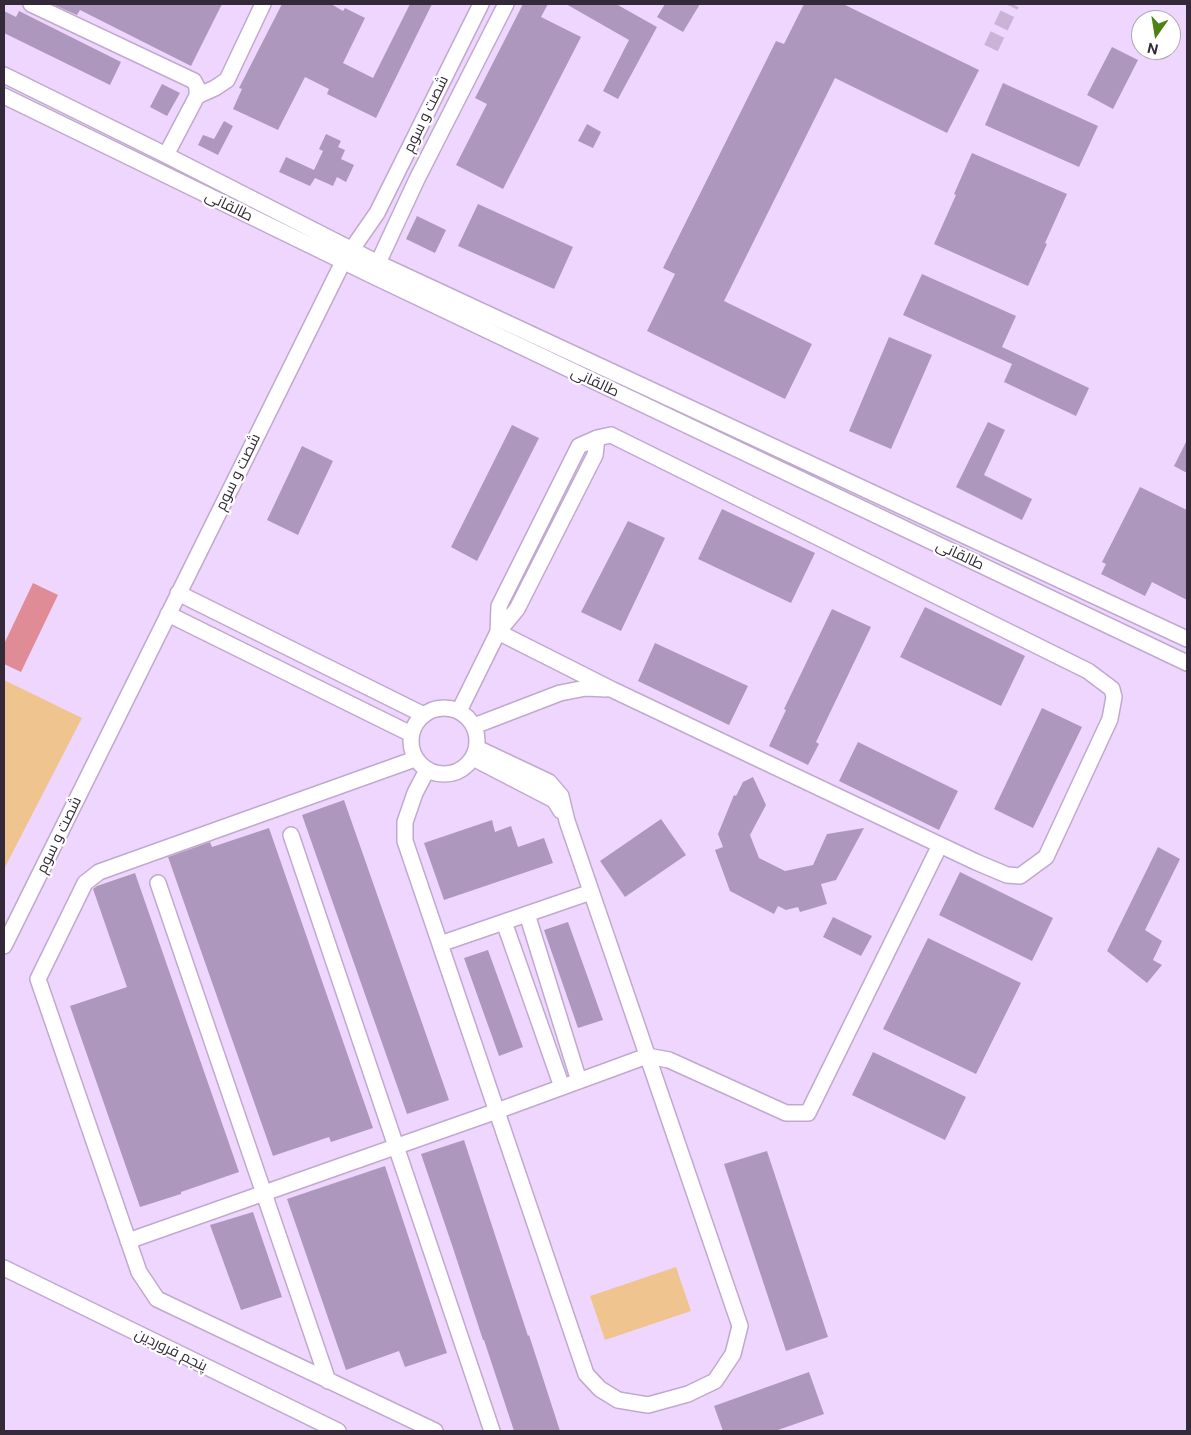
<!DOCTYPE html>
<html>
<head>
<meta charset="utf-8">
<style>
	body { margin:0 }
	#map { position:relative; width:1191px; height:1435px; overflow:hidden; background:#efd6fe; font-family:"Public Sans",sans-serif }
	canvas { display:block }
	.frame { position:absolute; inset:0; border:5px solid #332938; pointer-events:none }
	.north { position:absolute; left:1131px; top:10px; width:50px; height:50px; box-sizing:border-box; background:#fff; border:1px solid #ada9af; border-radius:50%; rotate:193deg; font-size:14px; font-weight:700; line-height:20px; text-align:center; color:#332938 }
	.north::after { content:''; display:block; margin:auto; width:18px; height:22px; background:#4e8113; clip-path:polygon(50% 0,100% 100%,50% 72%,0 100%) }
</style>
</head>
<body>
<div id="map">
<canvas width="1191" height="1435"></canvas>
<div class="frame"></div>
<div class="north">N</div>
</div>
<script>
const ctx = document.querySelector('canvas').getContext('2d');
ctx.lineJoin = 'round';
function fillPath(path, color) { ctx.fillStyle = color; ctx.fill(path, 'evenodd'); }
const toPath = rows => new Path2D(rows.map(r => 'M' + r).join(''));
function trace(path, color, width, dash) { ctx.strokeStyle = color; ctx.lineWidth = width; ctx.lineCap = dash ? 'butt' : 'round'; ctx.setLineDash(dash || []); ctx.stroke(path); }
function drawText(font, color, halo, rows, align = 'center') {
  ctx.font = font + ' "Public Sans",Cairo,sans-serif'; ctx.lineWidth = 4.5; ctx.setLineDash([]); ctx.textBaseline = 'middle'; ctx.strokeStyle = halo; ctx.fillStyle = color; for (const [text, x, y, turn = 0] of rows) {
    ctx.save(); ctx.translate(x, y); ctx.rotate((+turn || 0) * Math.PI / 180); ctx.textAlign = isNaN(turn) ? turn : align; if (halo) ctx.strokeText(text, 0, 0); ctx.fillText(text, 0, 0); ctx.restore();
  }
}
fillPath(toPath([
	[4,680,82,718,4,869],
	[676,1267,691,1311,605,1340,590,1296]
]), '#efc48e');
fillPath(toPath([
	[33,583,58,595,21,672,4,664,4,644]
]), '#e08c96');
fillPath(toPath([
	[52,4,222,4,191,66,80,10,77,15],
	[282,4,331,4,343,11,345,8,365,18,343,63,373,78,410,4,432,4,376,118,327,94,329,89,305,77,278,130,233,109,242,89,239,88],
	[523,4,548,4,541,17,581,37,503,189,456,165,487,104,475,98],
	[566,4,616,4,657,27,618,99,603,91,629,40],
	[665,4,700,4,683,32,657,17],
	[804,4,843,4,979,70,947,133,835,78,724,301,812,344,785,399,647,331,675,274,663,268,776,41,784,44],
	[4,11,16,17,19,11,121,62,110,85,4,33],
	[1112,47,1138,60,1113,109,1087,95],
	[1003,83,1098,126,1079,167,985,125],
	[162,84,180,93,167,116,150,107],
	[224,121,233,126,218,155,198,145,203,135,214,139],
	[587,124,601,132,593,148,578,141],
	[326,134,341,141,338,147,345,150,341,159,354,165,346,182,337,177,333,186,315,178,310,186,279,172,286,157,314,170,323,151,319,149],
	[972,153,1067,194,1045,243,1047,244,1028,286,934,244,956,195,954,194],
	[478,204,573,247,554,289,458,246],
	[417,216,446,230,435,253,406,239],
	[922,274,1016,316,1002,347,1089,388,1076,416,1004,382,1012,364,903,315],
	[889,337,932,355,891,449,849,431],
	[988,422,1005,430,984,475,1032,499,1022,520,956,487],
	[512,425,539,438,477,561,451,547],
	[1187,440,1187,473,1174,466],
	[302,446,333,461,298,535,267,520],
	[1140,487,1187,510,1187,600,1152,582,1145,596,1101,574,1106,564,1102,562],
	[722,509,815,553,791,603,698,559],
	[628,521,665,538,621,631,581,612],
	[925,607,1025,656,1001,706,900,657],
	[832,609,871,627,816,742,819,744,808,765,769,746,786,710,784,709],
	[655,643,748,686,729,725,638,681],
	[1042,708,1082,727,1033,828,994,809],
	[858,742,958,791,939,830,839,781],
	[753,777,766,805,750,835,759,858,785,871,813,865,827,834,864,828,836,880,821,884,827,904,800,912,798,907,786,910,778,906,774,914,730,891,715,850,723,847,718,834,734,795,736,796,743,782],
	[344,800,449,1100,407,1114,302,815],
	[661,819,686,855,625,897,600,861],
	[492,820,495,832,511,826,518,847,544,838,553,863,444,900,424,843],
	[269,828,373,1128,331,1142,329,1137,273,1156,168,857,210,842,212,847],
	[1158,847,1180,859,1145,930,1162,941,1153,960,1162,965,1147,983,1107,951],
	[960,872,1053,918,1032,961,939,915],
	[135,873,239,1172,181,1192,181,1194,140,1207,70,1006,127,987,93,889,97,886],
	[833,917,872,936,861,956,823,937],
	[568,922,603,1020,578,1028,544,930],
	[928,938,1021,983,976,1074,883,1029],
	[488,950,523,1047,499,1056,464,958],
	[873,1052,966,1097,945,1140,852,1095],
	[464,1140,528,1336,529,1335,560,1431,514,1431,484,1340,483,1340,453,1248,421,1154],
	[767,1151,828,1337,786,1351,724,1164],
	[385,1166,447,1353,405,1367,399,1351,346,1370,287,1199],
	[253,1212,282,1297,241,1310,210,1225],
	[809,1372,824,1414,775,1431,723,1431,714,1406]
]), '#ae97bd');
trace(toPath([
	[991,48,1012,4]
]), '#c9b3d6', 15, [15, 8]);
const minor = toPath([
	[31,4,194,81,197,87,197,96,166,155],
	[4,75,166,155,378,263,1187,639],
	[4,96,373,276,1187,663],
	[197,96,215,88,227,80,263,4],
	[378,263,417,179,506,4],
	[611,435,1088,671,1112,689,1114,697,1110,719,1046,857,1020,876,1007,875,976,862,613,690,498,632,499,606,579,446,597,438,611,435],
	[178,593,424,715],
	[168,614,411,734],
	'411 741a33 33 0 1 1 66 0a33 33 0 1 1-66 0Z',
	[459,711,498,632,517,609,595,455,597,438],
	[474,726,560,693,586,688,606,689],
	[473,758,554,800,561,811],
	[415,759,99,872,85,883,38,979,139,1272,157,1299,435,1431],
	[427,770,415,793,405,822,405,841,586,1374,600,1389,618,1400,648,1405,688,1394,715,1381,733,1354,740,1326,567,821,561,796,549,782,477,748],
	[291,835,492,1431],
	[158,883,328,1381],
	[527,914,579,1081],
	[504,922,562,1087],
	[440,944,591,892],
	[4,946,343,262,377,213,481,4],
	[128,1241,497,1111,647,1056,669,1060,786,1113,808,1113,940,845],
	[4,1268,338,1431]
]);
trace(minor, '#c0a9cf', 18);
trace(minor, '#fff', 15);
drawText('15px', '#332938', '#fff', [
	["شصت و سوم",426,114,-64],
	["طالقانی",229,206,26],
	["طالقانی",595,382,25],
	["شصت و سوم",238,472,-64],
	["طالقانی",960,555,25],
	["شصت و سوم",59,835,-64],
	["پنجم فروردین",171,1350,26]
]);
</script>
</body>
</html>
